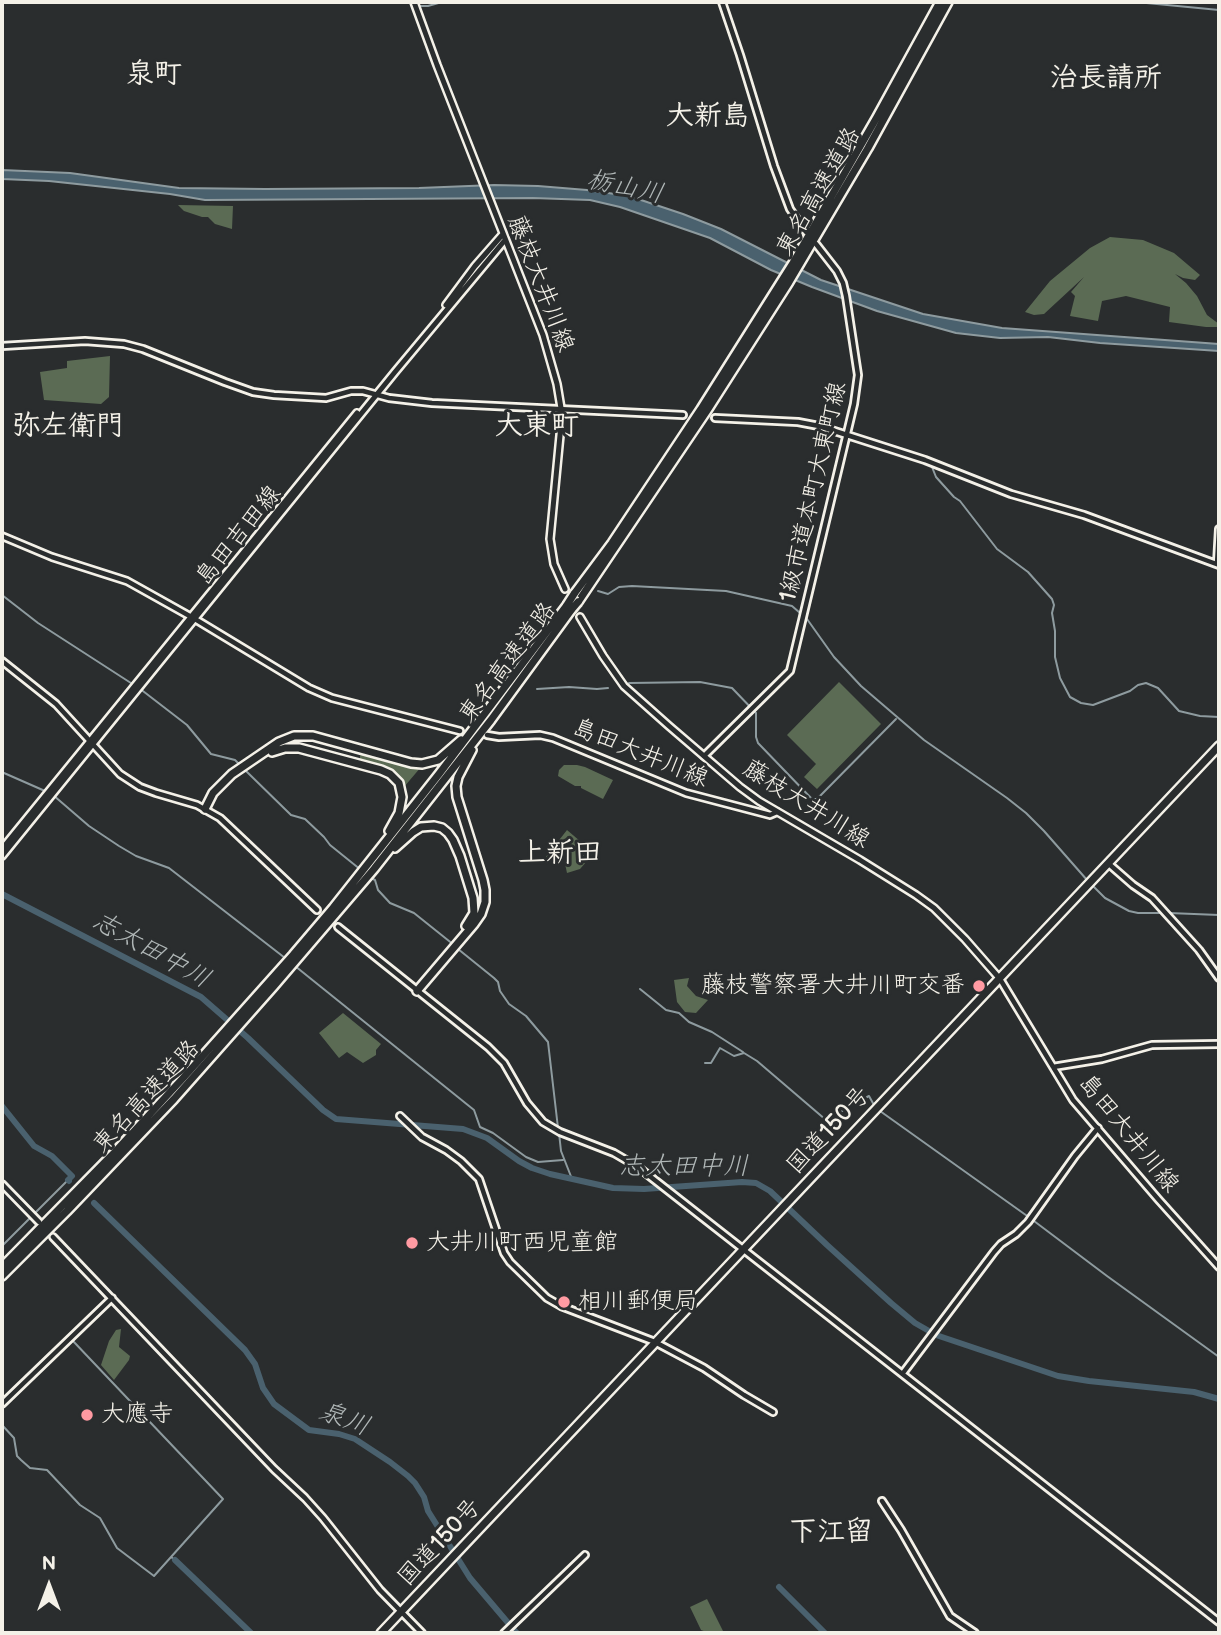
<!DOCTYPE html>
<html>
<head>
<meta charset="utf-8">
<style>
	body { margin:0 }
	#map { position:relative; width:1221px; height:1635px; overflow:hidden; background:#2a2d2e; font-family:"Balsamiq Sans",sans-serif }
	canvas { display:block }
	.frame { position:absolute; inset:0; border:4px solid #f4f1e8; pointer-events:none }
	.north { position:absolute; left:14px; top:1551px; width:70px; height:70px; -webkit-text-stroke:5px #2a2d2e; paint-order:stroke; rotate:0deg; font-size:19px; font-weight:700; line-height:28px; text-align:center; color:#f4f1e8 }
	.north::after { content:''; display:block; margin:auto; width:24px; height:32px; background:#f4f1e8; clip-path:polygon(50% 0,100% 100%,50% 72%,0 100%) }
</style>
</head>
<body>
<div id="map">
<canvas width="1221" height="1635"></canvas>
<div class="frame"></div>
<div class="north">N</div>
</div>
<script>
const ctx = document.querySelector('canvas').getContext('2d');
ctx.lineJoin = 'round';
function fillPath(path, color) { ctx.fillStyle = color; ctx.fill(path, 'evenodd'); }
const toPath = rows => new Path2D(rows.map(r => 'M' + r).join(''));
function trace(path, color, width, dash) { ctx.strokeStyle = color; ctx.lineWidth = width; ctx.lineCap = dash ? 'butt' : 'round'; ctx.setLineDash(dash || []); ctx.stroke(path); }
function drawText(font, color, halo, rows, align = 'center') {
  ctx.font = font + ' "Balsamiq Sans","Klee One",sans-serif'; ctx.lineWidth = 6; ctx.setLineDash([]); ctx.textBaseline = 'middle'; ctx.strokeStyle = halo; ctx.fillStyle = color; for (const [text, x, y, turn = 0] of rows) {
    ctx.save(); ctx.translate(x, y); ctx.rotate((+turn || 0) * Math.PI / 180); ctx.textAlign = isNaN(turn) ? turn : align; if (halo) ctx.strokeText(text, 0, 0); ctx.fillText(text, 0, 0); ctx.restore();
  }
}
fillPath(toPath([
	[178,205,233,206,232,229,215,224,208,217,202,217,184,211],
	[1110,237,1143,240,1174,253,1200,275,1195,280,1183,278,1175,274,1186,283,1197,296,1207,315,1219,324,1219,327,1206,327,1169,322,1170,307,1126,296,1102,301,1098,321,1070,316,1075,296,1071,292,1084,277,1044,314,1034,315,1025,312,1050,281,1090,248],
	[110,356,109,397,101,404,44,400,40,372,67,368,67,361],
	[839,682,881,724,817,789,804,777,816,764,787,735],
	[363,752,421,767,404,787,396,776,362,763,360,760,360,756],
	[564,765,577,765,585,767,613,780,603,799,581,788,581,786,575,786,558,776,559,770],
	[567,830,594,853,580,869,567,873,564,859,548,862,545,858],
	[689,978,687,986,696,996,708,1000,696,1013,685,1012,677,1002,674,980],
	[343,1013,381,1044,376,1050,376,1055,363,1063,347,1052,339,1058,319,1033],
	[121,1329,119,1347,130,1356,129,1360,114,1380,101,1365,109,1341,116,1330],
	[707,1599,723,1631,720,1633,709,1633,701,1630,690,1607]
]), '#5b6b54');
const water = toPath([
	[2,170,70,173,179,188,265,189,419,188,494,185,538,186,587,190,629,196,683,214,721,229,821,280,923,314,1002,328,1219,344,1219,351,1100,343,1048,337,1000,338,956,333,877,311,812,287,771,270,710,238,620,207,590,200,533,198,205,200,170,194,49,181,2,179,2,170]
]);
fillPath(water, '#4a616e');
trace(water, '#8e9b9f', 2);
trace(toPath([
	[406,2,410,3],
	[1136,2,1219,10],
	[419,6,428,6,442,2],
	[932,467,936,477,954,497,960,501,997,549,1028,572,1052,599,1054,605,1052,613,1055,631,1055,657,1060,678,1070,697,1081,703,1093,705,1130,691,1138,685,1146,683,1158,688,1179,711,1200,716,1219,717],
	[598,591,608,594,619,587,632,586,726,591,792,606,807,619,834,657,861,686,924,740,1007,798,1026,813,1044,831,1087,880],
	[2,595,38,623,134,685],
	[629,683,700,682,732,688,756,713,756,737,758,743,812,799,817,799,896,719],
	[139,688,187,725,211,754,235,760,241,766],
	[537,689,569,687,597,689,608,688],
	[245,770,291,815,305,819,324,837,330,845,361,870],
	[4,773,45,791],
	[53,795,89,826,119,846,136,856,169,868,285,958],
	[371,878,375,880,378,890,390,903,414,913,454,945],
	[1091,884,1105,898,1129,911,1138,913,1163,913],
	[1169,913,1219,915],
	[458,949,494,978,498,982,500,991,509,1004,526,1016,548,1042,558,1128],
	[295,966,474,1110,480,1127,493,1133,526,1157,538,1162,563,1160],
	[640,989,666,1010,679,1013,689,1022,712,1032,743,1052],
	[705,1063,711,1063,720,1048,734,1056,744,1053,757,1061,826,1120,832,1119,846,1108,869,1096,874,1105],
	[880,1111,1030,1218,1107,1276,1219,1357],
	[559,1133,561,1151,572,1179],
	[2,1246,68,1180],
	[73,1341,223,1499,171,1557],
	[2,1425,14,1438,17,1456,21,1460,30,1468,47,1470,80,1505,100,1518,117,1548,154,1576,171,1557,175,1560]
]), '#8e9b9f', 2);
trace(toPath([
	[2,894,201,997,248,1038,323,1110,336,1119,463,1129,487,1138,519,1161,532,1168,550,1174,613,1188,644,1189,742,1182,756,1183,770,1191,827,1245,891,1303,915,1323,936,1335,1058,1376,1089,1381,1194,1392,1219,1399],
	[2,1106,34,1146,52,1156,72,1176,68,1180,69,1181],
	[94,1203,245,1350,255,1364,263,1388,274,1404,309,1430,339,1434,355,1439,390,1462,408,1476,415,1483,424,1497,428,1511,470,1578,509,1624],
	[175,1560,251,1633],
	[779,1587,825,1633],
	[513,1629,517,1633]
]), '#4a616e', 6);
trace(toPath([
	[683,415,715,418],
	[317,910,338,927]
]), '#484a4a', 4.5, [4.5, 2]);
trace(toPath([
	[565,589,580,617]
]), '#484a4a', 5, [5, 2.5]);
const secondary = toPath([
	[722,2,740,55,774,166,790,209,806,232],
	[2,346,85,341,124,344,143,349,225,382,253,392,274,395,326,398,351,391,363,391,389,398,432,403,683,415],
	[715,418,798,422,819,426,925,460,1011,494,1084,515,1219,565],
	[2,536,52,557,127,581,195,619,309,688,332,698,460,731],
	[1217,564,1219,529],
	[2,661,56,704,120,774,140,787,156,793,197,805,220,818,317,910],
	[487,735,499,737,540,735,553,738,686,793,770,815,777,812],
	[704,756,790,671,854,404,858,375,846,296,843,283,837,271,816,244],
	[1109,864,1133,885,1152,898,1199,950,1219,978],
	[338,927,488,1047,504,1063,527,1103,543,1122,560,1132,614,1153,638,1167,1219,1622],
	[1000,979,1073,1100,1158,1199,1219,1267],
	[1053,1067,1102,1059,1152,1045,1219,1044],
	[400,1116,422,1137,446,1150,461,1161,479,1179,504,1253,510,1262,547,1298,561,1306,655,1342,704,1368,744,1395,773,1412],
	[2,1184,39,1222],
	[53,1237,274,1469,305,1498,323,1518,380,1590,422,1633],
	[903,1373,994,1252,1001,1244,1016,1234,1028,1222,1075,1156,1098,1128],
	[2,1404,112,1298],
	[882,1501,901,1530,950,1616,975,1633],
	[504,1633,585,1555]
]);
const primary = toPath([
	[414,2,437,65,543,335,557,384,561,408,561,425,550,539,554,564,565,589],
	[446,305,475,266,503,234],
	[580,617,603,656,624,686,669,726,740,787,759,801,860,860,916,895,934,908,965,939,1000,979],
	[2,849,357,413],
	[2,856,395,372,505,240]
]);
const highway = toPath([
	[574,594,612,543,701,409,793,263,877,117,940,2],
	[578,602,706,412,789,282,868,148,948,2],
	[272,752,285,748,299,748,381,770,390,774,399,783,402,797,399,813,389,831],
	[205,809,213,793,232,774,279,742,294,736,313,736,411,763,422,764,438,760,461,740],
	[395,848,413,832,421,827,434,826,442,828,448,833,453,840,460,856,473,898,474,913,466,926],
	[417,991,474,924,481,914,485,902,485,890,483,880,457,797,456,786,458,777,472,750],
	[2,1267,114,1153,184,1077,293,955,333,908,439,774,567,605],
	[2,1276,67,1211,174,1099,274,986,374,869,491,720,572,609],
	[381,1633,1219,746]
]);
trace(secondary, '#f4f1e8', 10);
trace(primary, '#f4f1e8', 10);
trace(highway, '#f4f1e8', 12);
trace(secondary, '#2a2d2e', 4.5);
trace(primary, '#2a2d2e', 5);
trace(highway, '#2a2d2e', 7);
const highwayBridge = toPath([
	[567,605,574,594],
	[572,609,578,602]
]);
trace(highwayBridge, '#f4f1e8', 12, []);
trace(highwayBridge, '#2a2d2e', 7);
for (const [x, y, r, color] of [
	[979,986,7,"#ff9aa2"],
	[412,1243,7,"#ff9aa2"],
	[564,1302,7,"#ff9aa2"],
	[87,1415,7,"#ff9aa2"]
]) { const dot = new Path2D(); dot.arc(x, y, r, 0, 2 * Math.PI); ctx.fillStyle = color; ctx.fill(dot); trace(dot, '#2a2d2e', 2.5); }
drawText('24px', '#f4f1e8', '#2a2d2e', [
	["東名高速道路",819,192,-60],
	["藤枝大井川線",540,284,69],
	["1級市道本町大東町線",814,492,-77],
	["島田吉田線",239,536,-51],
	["東名高速道路",508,663,-53],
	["島田大井川線",640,754,22],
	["藤枝大井川線",806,805,32],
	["東名高速道路",147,1097,-47],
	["国道150号",829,1131,-47],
	["島田大井川線",1128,1134,51],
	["国道150号",440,1543,-47]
]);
drawText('24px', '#f4f1e8', '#2a2d2e', [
	["藤枝警察署大井川町交番",965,986,"right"],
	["大井川町西児童館",426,1243],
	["相川郵便局",578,1302],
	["大應寺",101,1415]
], 'left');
drawText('italic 26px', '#b0b7b7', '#2a2d2e', [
	["栃山川",625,188,12],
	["志太田中川",151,951,29],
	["志太田中川",684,1167],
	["泉川",344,1420,21]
]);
drawText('bold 28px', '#f4f1e8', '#2a2d2e', [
	["泉町",154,75],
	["治長請所",1106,79],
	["大新島",708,117],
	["弥左衛門",68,427],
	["大東町",537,427],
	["上新田",560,854],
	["下江留",831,1533]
]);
</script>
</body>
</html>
